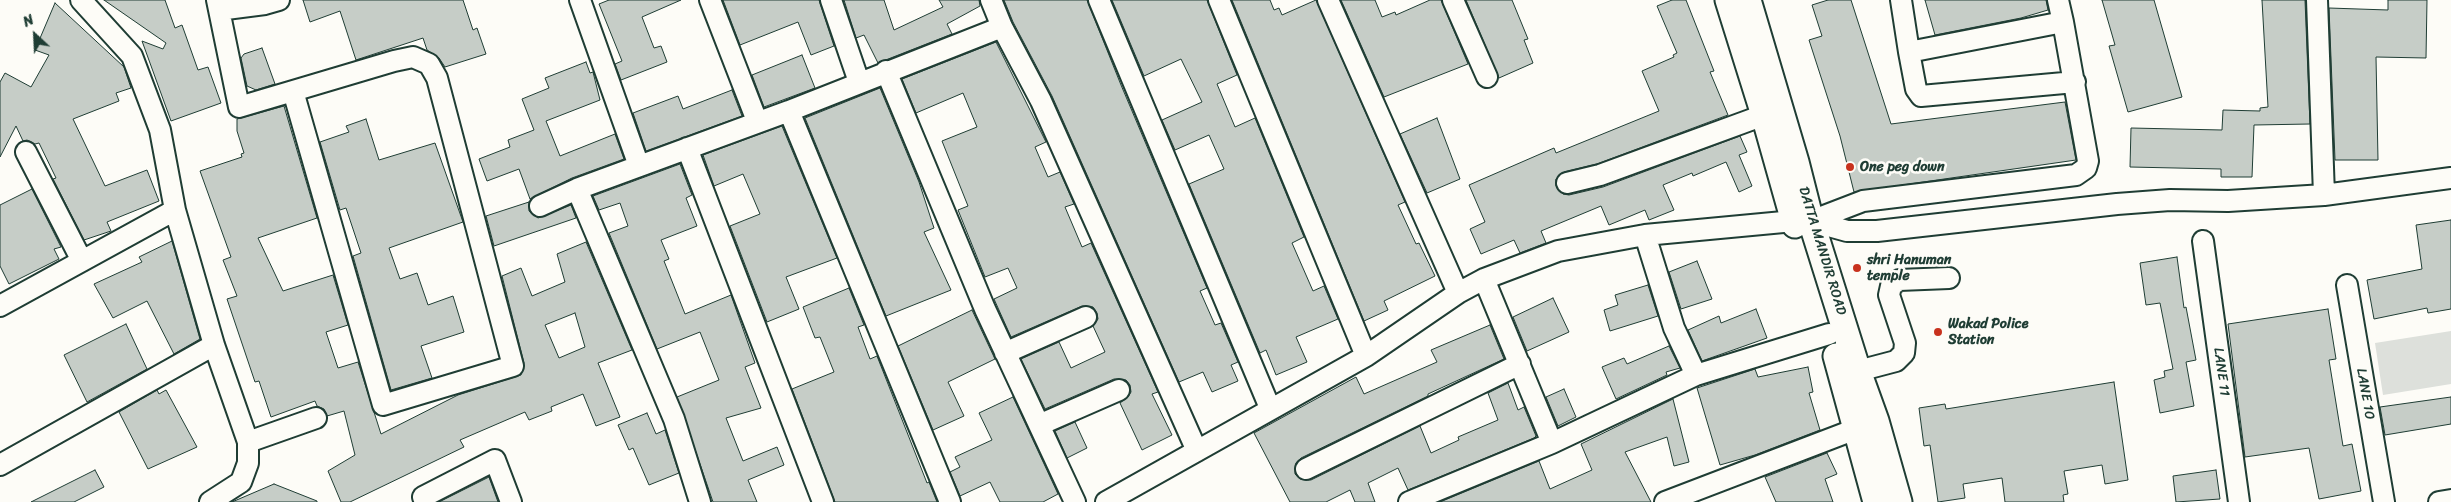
<!DOCTYPE html>
<html>
<head>
<meta charset="utf-8">
<style>
	body { margin:0 }
	#map { position:relative; width:2451px; height:502px; overflow:hidden; background:#fdfcf7; font-family:Sriracha,sans-serif }
	canvas { display:block }
	.north { position:absolute; left:10px; top:10px; width:50px; height:50px; -webkit-text-stroke:4px #fdfcf7; paint-order:stroke; rotate:335deg; font-size:14px; font-weight:700; line-height:20px; text-align:center; color:#1f3d34 }
	.north::after { content:''; display:block; margin:auto; width:18px; height:22px; background:#1f3d34; clip-path:polygon(50% 0,100% 100%,50% 72%,0 100%) }
</style>
</head>
<body>
<div id="map">
<canvas width="2451" height="502"></canvas>
<div class="north">N</div>
</div>
<script>
const ctx = document.querySelector('canvas').getContext('2d');
ctx.lineJoin = 'round';
function fillPath(path, color) { ctx.fillStyle = color; ctx.fill(path, 'evenodd'); }
const toPath = rows => new Path2D(rows.map(r => 'M' + r).join(''));
function trace(path, color, width, dash) { ctx.strokeStyle = color; ctx.lineWidth = width; ctx.lineCap = dash ? 'butt' : 'round'; ctx.setLineDash(dash || []); ctx.stroke(path); }
function drawText(font, color, halo, rows, align = 'center') {
  ctx.font = font + ' Sriracha,sans-serif'; ctx.lineWidth = 5; ctx.setLineDash([]); ctx.textBaseline = 'middle'; ctx.strokeStyle = halo; ctx.fillStyle = color; for (const [text, x, y, turn = 0] of rows) {
    ctx.save(); ctx.translate(x, y); ctx.rotate((+turn || 0) * Math.PI / 180); ctx.textAlign = isNaN(turn) ? turn : align; if (halo) ctx.strokeText(text, 0, 0); ctx.fillText(text, 0, 0); ctx.restore();
  }
}
fillPath(toPath([
	[2451,331,2451,384,2383,395,2375,343]
]), '#dde0db');
const building = toPath([
	[104,0,165,0,175,28,182,25,198,70,208,67,221,103,171,121,142,41,163,49,166,43,104,0],
	[303,0,463,0,473,30,477,28,486,54,445,67,439,58,427,50,423,38,356,60,340,11,310,22,303,0],
	[609,0,681,0,642,17,654,48,661,46,667,62,621,80,615,64,622,61,599,4,609,0],
	[723,0,819,0,834,46,811,55,798,22,740,45,723,0],
	[844,0,884,0,894,30,943,7,939,0,979,0,980,6,947,24,952,34,878,63,864,35,856,38,844,0],
	[1004,0,1087,0,1121,85,1207,288,1200,291,1215,325,1221,323,1238,362,1231,365,1238,381,1212,392,1203,372,1179,382,1052,96,1013,22,1004,0],
	[1112,0,1207,0,1237,75,1217,84,1235,127,1255,118,1304,237,1292,243,1313,291,1324,286,1338,319,1296,337,1307,362,1276,375,1266,350,1260,353,1189,184,1224,169,1209,135,1175,150,1162,120,1202,102,1181,59,1144,76,1112,0],
	[1232,0,1270,0,1274,10,1279,8,1282,15,1316,0,1405,202,1398,205,1416,244,1419,243,1435,276,1384,301,1388,310,1364,321,1232,0],
	[1341,0,1375,0,1382,17,1395,12,1396,15,1430,0,1441,0,1468,64,1384,97,1341,0],
	[1466,0,1512,0,1528,39,1524,40,1533,63,1499,78,1466,0],
	[1672,0,1686,0,1714,71,1710,72,1728,115,1597,164,1564,172,1556,179,1556,186,1563,194,1569,195,1603,187,1740,136,1747,152,1739,155,1752,186,1739,192,1726,162,1693,176,1692,173,1663,185,1674,210,1649,220,1645,210,1609,225,1601,206,1541,231,1546,243,1520,253,1514,240,1481,254,1470,229,1485,222,1469,185,1554,148,1556,153,1659,111,1642,71,1674,57,1673,55,1677,53,1657,6,1672,0],
	[1828,0,1851,0,1891,124,2065,102,2076,160,1854,192,1840,136,1809,40,1822,36,1812,5,1828,0],
	[1925,0,2046,0,2048,10,2021,18,1935,35,1925,0],
	[2102,0,2154,0,2182,97,2128,112,2109,46,2115,45,2102,0],
	[2262,0,2305,0,2310,124,2254,125,2252,177,2221,177,2221,169,2130,167,2131,128,2222,130,2223,110,2260,111,2260,108,2268,107,2262,0],
	[2388,0,2427,0,2426,58,2376,57,2378,160,2335,160,2329,8,2388,10,2388,0],
	[55,3,124,67,131,88,116,93,119,101,73,119,105,186,147,170,159,201,107,222,111,231,84,240,53,179,56,178,39,143,35,144,27,140,23,141,16,126,0,157,0,82,5,73,31,87,49,55,35,50,55,3],
	[996,42,1046,142,1035,147,1048,177,1060,172,1074,204,1065,207,1082,247,1091,243,1158,392,1152,394,1172,435,1142,450,1120,403,1128,397,1131,392,1130,385,1126,380,1114,379,1045,409,1021,359,1059,342,1071,368,1105,352,1093,326,1098,319,1097,313,1093,307,1082,306,1011,337,994,299,1017,288,1008,268,985,277,958,210,968,206,942,141,977,127,963,93,916,113,902,79,996,42],
	[262,48,275,84,256,90,247,86,241,58,244,54,262,48],
	[802,55,815,88,764,107,752,75,802,55],
	[586,62,590,73,593,72,600,100,546,121,560,156,615,134,624,159,572,178,530,199,519,169,487,181,479,159,510,147,508,140,534,130,522,99,549,88,545,78,586,62],
	[880,88,919,182,934,228,924,232,951,290,886,316,805,118,880,88],
	[732,90,742,116,646,151,633,113,678,96,683,109,732,90],
	[284,106,317,218,258,238,283,291,333,275,348,325,326,332,338,368,358,362,381,434,458,395,521,375,524,363,502,276,521,268,532,296,565,282,557,254,586,242,632,350,598,363,620,417,596,426,583,394,551,407,552,411,529,420,525,412,460,440,464,447,350,502,341,502,328,471,355,455,344,411,327,416,324,409,317,406,315,401,271,417,259,381,255,382,227,299,237,296,223,260,231,257,200,171,242,157,241,154,244,153,237,131,237,119,284,106],
	[575,313,585,347,559,358,545,325,575,313],
	[1437,118,1460,179,1427,193,1400,134,1437,118],
	[366,119,379,160,435,143,463,222,389,248,400,279,417,273,428,305,453,296,464,332,421,346,432,378,391,390,353,256,361,253,346,208,340,210,320,142,349,132,346,126,366,119],
	[782,126,837,258,786,277,799,309,767,322,730,226,760,214,743,174,714,186,703,155,782,126],
	[680,164,692,195,686,198,697,226,661,240,669,259,664,261,685,314,731,295,755,363,745,367,761,408,726,418,743,461,777,447,784,465,748,480,757,502,713,502,677,397,719,380,700,332,657,349,609,233,628,226,620,203,599,210,593,196,680,164],
	[32,189,61,247,54,249,59,259,9,284,0,266,0,205,32,189],
	[529,202,529,211,538,218,571,205,576,218,494,246,486,216,529,202],
	[2451,220,2451,309,2428,313,2427,308,2374,319,2367,280,2422,269,2416,225,2451,220],
	[172,241,200,339,174,354,147,301,113,318,94,284,142,262,139,257,172,241],
	[2177,257,2184,308,2186,307,2196,360,2186,362,2194,406,2160,413,2154,380,2165,377,2164,371,2173,369,2160,303,2146,305,2140,263,2177,257],
	[1697,261,1712,299,1681,309,1669,272,1697,261],
	[1648,285,1658,316,1610,331,1604,310,1618,305,1615,295,1648,285],
	[849,288,864,325,858,327,870,359,877,356,927,483,929,482,937,502,835,502,792,389,834,372,820,337,815,338,803,307,849,288],
	[1553,298,1569,332,1527,351,1513,317,1553,298],
	[1756,309,1767,338,1702,361,1688,330,1719,316,1721,323,1756,309],
	[2328,309,2336,359,2329,360,2343,446,2352,444,2361,491,2319,499,2309,448,2245,457,2228,324,2328,309],
	[972,310,995,359,948,382,964,416,933,430,898,346,972,310],
	[126,324,147,369,87,402,64,355,126,324],
	[1490,325,1504,359,1428,394,1428,396,1301,458,1296,463,1295,474,1300,479,1311,480,1420,426,1431,453,1459,440,1458,437,1498,420,1488,393,1508,383,1518,410,1524,407,1536,436,1534,438,1408,490,1398,468,1368,483,1375,502,1355,502,1350,490,1326,502,1290,502,1254,433,1356,377,1364,394,1437,362,1431,350,1490,325],
	[1669,346,1680,368,1666,372,1667,375,1616,399,1602,367,1624,358,1627,364,1669,346],
	[1808,367,1813,392,1809,393,1820,430,1755,455,1720,465,1697,388,1755,369,1758,377,1808,367],
	[2114,382,2128,480,2105,484,2102,465,2064,471,2068,494,2063,495,2064,502,2005,502,2002,478,1963,484,1965,498,1938,502,1930,445,1924,446,1919,408,1945,404,1946,409,2114,382],
	[1564,389,1576,417,1558,426,1546,397,1564,389],
	[157,390,159,394,166,390,197,447,148,469,119,412,157,390],
	[1013,397,1058,494,1043,502,1000,502,990,482,960,496,950,472,960,467,955,457,992,440,979,413,1013,397],
	[2451,397,2451,424,2385,435,2380,407,2451,397],
	[1673,399,1689,462,1674,466,1667,437,1625,452,1651,502,1440,502,1539,461,1550,489,1592,470,1581,444,1673,399],
	[647,413,656,434,665,430,679,473,649,485,633,448,629,450,618,425,647,413],
	[1075,422,1087,448,1067,458,1055,431,1075,422],
	[1827,453,1837,474,1825,479,1833,502,1776,502,1765,477,1827,453],
	[95,470,104,487,74,502,31,502,95,470],
	[2216,470,2220,499,2176,502,2173,476,2216,470],
	[489,477,498,502,439,502,489,477],
	[274,484,317,501,317,502,232,502,274,484]
]);
fillPath(building, '#c6cdc7');
trace(building, '#1f3d34', 1);
const minor = toPath([
	[81,0,132,56,160,130,175,210,214,345,248,442,248,463,241,482,210,502],
	[217,0,239,107,293,91,394,61,413,57,429,64,437,78,513,366,383,405,293,91],
	[217,0,226,9,265,4,279,0],
	[580,0,639,166],
	[710,0,757,121],
	[831,0,859,82],
	[991,0,1002,27,1041,101,1197,451],
	[1099,0,1270,408],
	[1219,0,1366,356],
	[1328,0,1458,293],
	[1453,0,1487,77],
	[2058,0,2063,22],
	[2317,0,2324,195],
	[1909,52,1916,89,1921,96,2075,82],
	[886,71,985,309,1075,502],
	[789,111,950,502],
	[687,148,823,502],
	[26,152,82,261],
	[1567,183,1600,175,1764,115],
	[577,189,674,419,700,502],
	[540,206,577,189,789,111,1002,27],
	[1811,221,1863,201,2076,175,2086,168,2088,161,2063,22,1909,52,1901,0],
	[1645,235,1674,328,1696,375],
	[2203,241,2239,502],
	[1484,279,1552,443],
	[2347,285,2384,502],
	[0,306,175,210],
	[1005,353,1086,317],
	[1858,371,1896,361,1904,353,1905,343,1889,295,1891,286,1899,280,1949,278],
	[1039,425,1119,390],
	[248,442,316,418],
	[0,465,214,345],
	[1306,469,1520,364],
	[425,502,423,497,495,460,511,502],
	[1106,502,1366,356,1458,293,1484,279,1558,251,1645,235,1794,221,1811,221,1847,231,1877,231,2117,204,2170,200,2228,201,2324,195,2451,178],
	[1409,502,1552,443,1696,375,1829,334],
	[1665,502,1869,424],
	[2439,502,2451,500]
]);
const major = toPath([
	[1728,0,1764,115,1795,225],
	[1748,0,1796,162,1811,221,1858,371,1876,421,1899,502],
	[1836,356,1876,502]
]);
trace(minor, '#1f3d34', 24);
trace(major, '#1f3d34', 29);
trace(minor, '#fdfcf7', 20);
trace(major, '#fdfcf7', 25);
for (const [x, y, r, color] of [
	[1850,167,5,"#c8321e"],
	[1857,268,5,"#c8321e"],
	[1938,332,5,"#c8321e"]
]) { const dot = new Path2D(); dot.arc(x, y, r, 0, 2 * Math.PI); ctx.fillStyle = color; ctx.fill(dot); trace(dot, '#fdfcf7', 2); }
drawText('bold 14px', '#1f3d34', '#fdfcf7', [
	["One peg down",1860,167],
	["shri Hanuman",1867,260],
	["temple",1867,276],
	["Wakad Police",1948,324],
	["Station",1948,340]
], 'left');
drawText('14px', '#1f3d34', '#fdfcf7', [
	["DATTA MANDIR ROAD",1822,251,73],
	["LANE 11",2221,372,82],
	["LANE 10",2365,394,80]
]);
</script>
</body>
</html>
